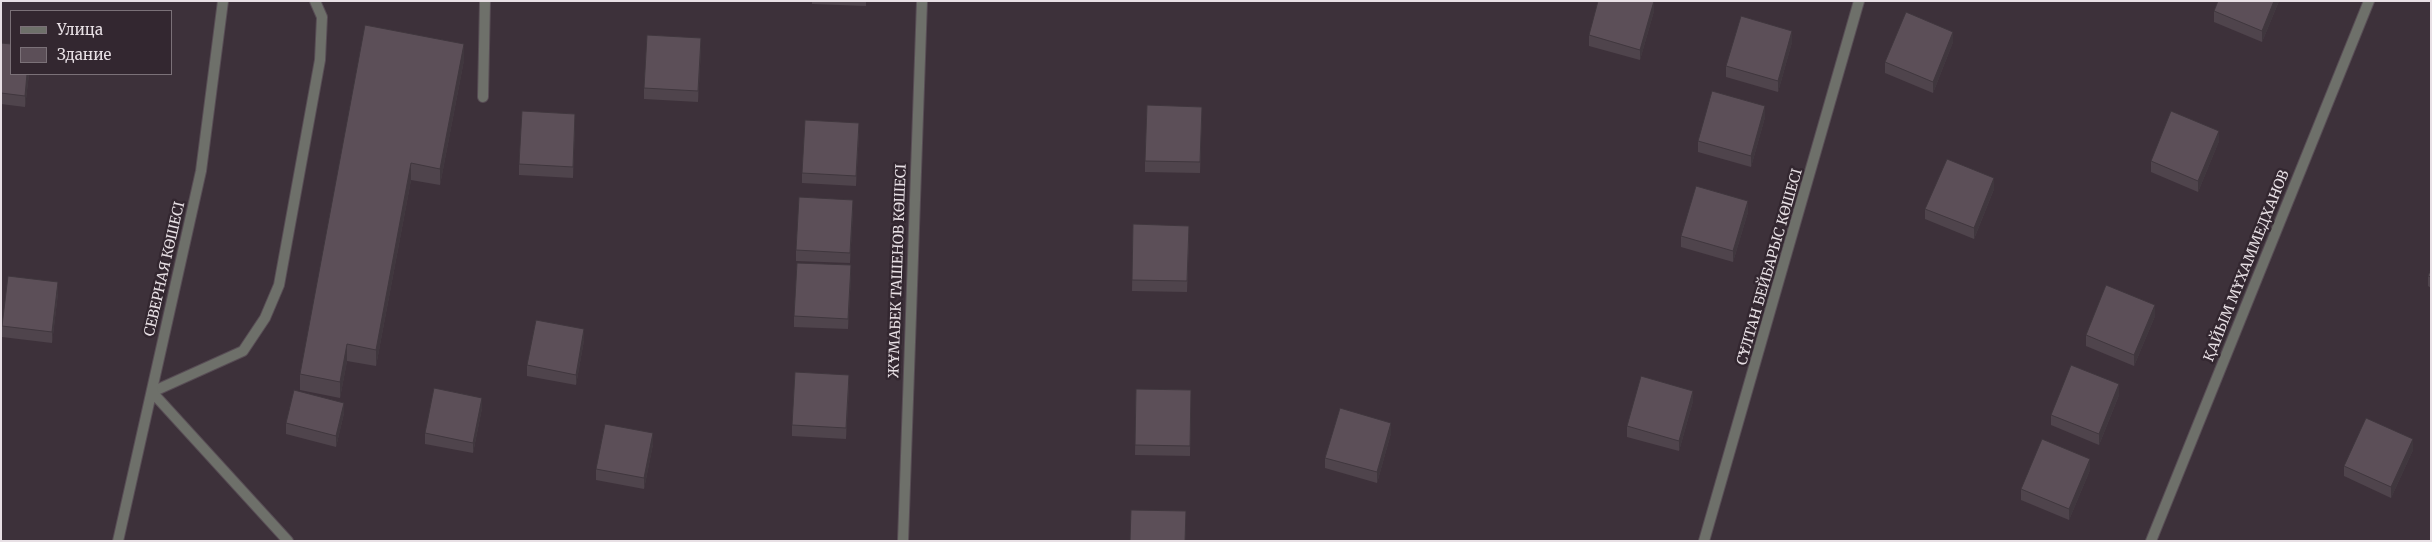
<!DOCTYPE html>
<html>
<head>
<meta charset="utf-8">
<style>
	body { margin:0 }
	#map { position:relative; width:2432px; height:542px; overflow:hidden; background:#3d313a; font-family:Merriweather,serif }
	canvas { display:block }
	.frame { position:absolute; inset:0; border:2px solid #e8e0e5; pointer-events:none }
	.legend { position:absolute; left:10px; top:10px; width:162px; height:65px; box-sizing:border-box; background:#332730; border:1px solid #7b7178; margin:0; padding:6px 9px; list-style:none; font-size:15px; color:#e8e0e5 }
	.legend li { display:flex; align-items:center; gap:10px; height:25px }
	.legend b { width:25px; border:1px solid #7b7178 }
</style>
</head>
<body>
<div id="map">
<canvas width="2432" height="542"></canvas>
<div class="frame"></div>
<ul class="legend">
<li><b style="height:6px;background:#6e706a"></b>Улица</li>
<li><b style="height:14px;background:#5c4f58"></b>Здание</li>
</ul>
</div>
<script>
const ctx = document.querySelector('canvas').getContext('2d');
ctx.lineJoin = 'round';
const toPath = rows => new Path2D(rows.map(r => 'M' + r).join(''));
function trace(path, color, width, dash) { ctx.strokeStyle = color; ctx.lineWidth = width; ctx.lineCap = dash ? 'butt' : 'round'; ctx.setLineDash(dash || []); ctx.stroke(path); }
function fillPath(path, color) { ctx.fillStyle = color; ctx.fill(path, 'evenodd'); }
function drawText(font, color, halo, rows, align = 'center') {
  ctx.font = font + ' Merriweather,serif'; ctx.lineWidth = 5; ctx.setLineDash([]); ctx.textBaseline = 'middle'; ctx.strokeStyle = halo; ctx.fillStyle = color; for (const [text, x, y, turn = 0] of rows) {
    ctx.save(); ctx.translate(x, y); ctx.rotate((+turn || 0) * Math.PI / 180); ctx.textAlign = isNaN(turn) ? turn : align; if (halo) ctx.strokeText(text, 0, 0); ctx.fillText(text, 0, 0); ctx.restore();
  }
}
const lane = toPath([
	[483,97,485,1],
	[152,392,243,351,265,318,279,285,320,60,322,17,315,1]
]);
const street = toPath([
	[152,392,288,541],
	[118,541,201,171,223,1],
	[903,541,922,1],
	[1704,541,1859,1],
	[2151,541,2369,1]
]);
trace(lane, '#584d55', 12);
trace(street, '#584d55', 12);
trace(lane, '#6e706a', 10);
trace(street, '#6e706a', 10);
fillPath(toPath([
	[812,1,866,1,866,6,812,4],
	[2218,1,2279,1,2262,42,2214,22,2214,11],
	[1654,11,1640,60,1589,46,1589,35],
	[1792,42,1778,92,1726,77,1726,66],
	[1953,42,1933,93,1885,73,1885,62],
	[1,43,29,74,25,107,1,104],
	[701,49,698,102,644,99,644,88],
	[464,60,440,185,411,180,376,366,347,361,340,398,300,390,300,374],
	[1202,107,1200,173,1145,172,1145,161],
	[1765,117,1751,167,1698,152,1698,141],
	[575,125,573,178,519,175,519,164],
	[859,133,856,186,802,183,802,173],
	[2219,141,2198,192,2151,172,2151,161],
	[1994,189,1974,239,1925,219,1925,209],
	[853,211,850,263,796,261,796,250],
	[1748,212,1733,262,1681,247,1681,236],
	[1133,224,1189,236,1187,292,1132,291],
	[2431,269,2431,288,2428,286,2428,276],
	[851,276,848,329,794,327,794,316],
	[58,293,52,343,2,337,2,326],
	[2155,316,2134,366,2086,346,2086,335],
	[584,340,576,385,527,376,527,365],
	[849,386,846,439,792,436,792,425],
	[1136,389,1191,390,1190,456,1135,455],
	[2119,395,2099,445,2051,425,2051,415],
	[1693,401,1679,451,1627,437,1627,426],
	[482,408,473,453,425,444,425,433],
	[344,413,336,447,286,434,286,423],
	[1391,433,1377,483,1325,468,1325,458],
	[653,444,644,489,596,480,596,469],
	[2413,450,2391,498,2344,476,2344,466],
	[2090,470,2069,520,2021,500,2021,489]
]), '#4f444c');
fillPath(toPath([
	[1654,1,1654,11,1640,60,1640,50],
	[2274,1,2279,1,2262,42,2262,31],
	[1792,31,1792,42,1778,92,1778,81],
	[1953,32,1953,42,1933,93,1933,82],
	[701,38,701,49,698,102,698,91],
	[464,44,464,60,440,185,440,169],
	[27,74,29,74,25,107,25,96],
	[1765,106,1765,117,1751,167,1751,156],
	[575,114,575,125,573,178,573,167],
	[859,123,859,133,856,186,856,176],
	[2219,131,2219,141,2198,192,2198,181],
	[411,163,411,180,376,366,376,350],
	[1994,178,1994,189,1974,239,1974,228],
	[853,200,853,211,850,263,850,253],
	[1748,201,1748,212,1733,262,1733,251],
	[851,265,851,276,848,329,848,319],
	[58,282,58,293,52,343,52,332],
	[2155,305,2155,316,2134,366,2134,355],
	[584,329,584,340,576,385,576,375],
	[347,344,347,361,340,398,340,382],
	[849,375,849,386,846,439,846,428],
	[2119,384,2119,395,2099,445,2099,434],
	[1693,391,1693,401,1679,451,1679,441],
	[482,398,482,408,473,453,473,443],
	[344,403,344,413,336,447,336,436],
	[1391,423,1391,433,1377,483,1377,472],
	[653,433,653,444,644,489,644,478],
	[2413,439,2413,450,2391,498,2391,487],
	[2090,459,2090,470,2069,520,2069,509]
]), '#40373e');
const building = toPath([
	[1598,1,1654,1,1640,50,1589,35,1598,1],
	[2218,1,2274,1,2262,31,2214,11,2218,1],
	[1906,12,1953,32,1933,82,1885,62,1906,12],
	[1741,16,1792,31,1778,81,1726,66,1741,16],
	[365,25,464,44,440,169,411,163,376,350,347,344,340,382,300,374,365,25],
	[647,35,701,38,698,91,644,88,647,35],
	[1,43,11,44,11,74,27,74,25,96,1,93,1,43],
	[1712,91,1765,106,1751,156,1698,141,1712,91],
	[1147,105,1202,107,1200,162,1145,161,1147,105],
	[522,111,575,114,573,167,519,164,522,111],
	[2171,111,2219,131,2198,181,2151,161,2171,111],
	[805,120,859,123,856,176,802,173,805,120],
	[1947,159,1994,178,1974,228,1925,209,1947,159],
	[1696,186,1748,201,1733,251,1681,236,1696,186],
	[799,197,853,200,850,253,796,250,799,197],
	[1133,224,1189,226,1187,281,1132,280,1133,224],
	[797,263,851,265,848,319,794,316,797,263],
	[2431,269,2431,277,2428,276,2431,269],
	[8,276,58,282,52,332,2,326,8,276],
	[2106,285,2155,305,2134,355,2086,335,2106,285],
	[536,320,584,329,576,375,527,365,536,320],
	[2071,365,2119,384,2099,434,2051,415,2071,365],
	[795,372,849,375,846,428,792,425,795,372],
	[1641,376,1693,391,1679,441,1627,426,1641,376],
	[434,388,482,398,473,443,425,433,434,388],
	[1136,389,1191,390,1190,446,1135,445,1136,389],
	[294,390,344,403,336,436,286,423,294,390],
	[1340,408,1391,423,1377,472,1325,458,1340,408],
	[2366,418,2413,439,2391,487,2344,466,2366,418],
	[605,424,653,433,644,478,596,469,605,424],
	[2042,439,2090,459,2069,509,2021,489,2042,439],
	[1131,510,1186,511,1185,541,1130,541,1131,510]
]);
fillPath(building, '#5c4f58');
trace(building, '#40373e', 1);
drawText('14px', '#e8e0e5', '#332730', [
	["ҚАЙЫМ МҰХАММЕДХАНОВ",2247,266,-68],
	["СҰЛТАН БЕЙБАРЫС КӨШЕСІ",1770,267,-74],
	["СЕВЕРНАЯ КӨШЕСІ",165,269,-77],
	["ЖҰМАБЕК ТАШЕНОВ КӨШЕСІ",898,271,-88]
]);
</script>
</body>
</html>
